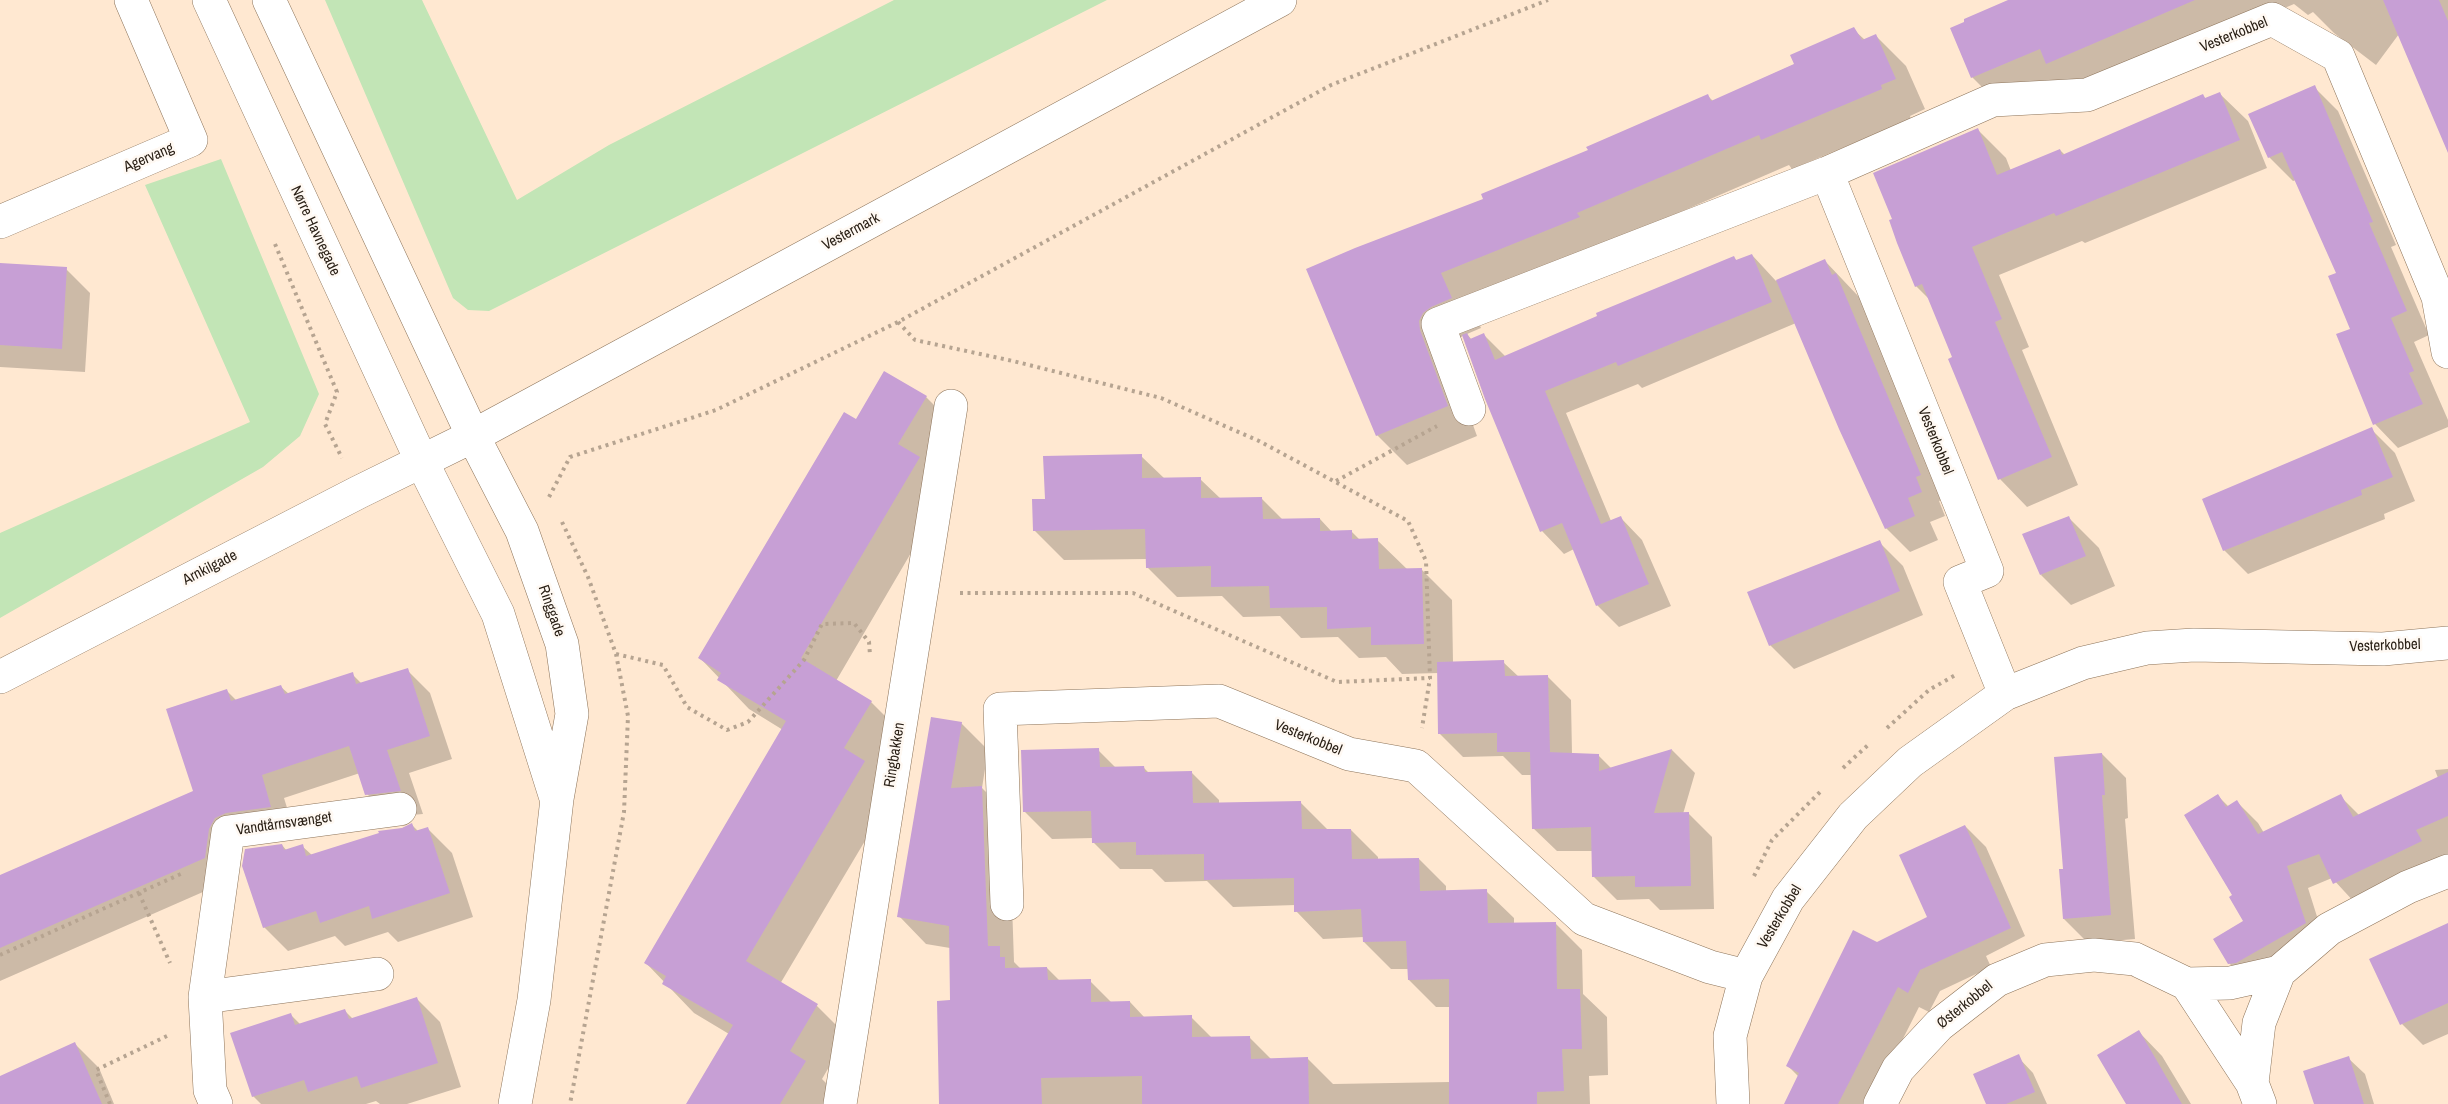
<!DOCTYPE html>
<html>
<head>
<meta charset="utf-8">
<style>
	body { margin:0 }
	canvas { display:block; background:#ffe8d1 }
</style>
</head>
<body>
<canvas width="2448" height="1104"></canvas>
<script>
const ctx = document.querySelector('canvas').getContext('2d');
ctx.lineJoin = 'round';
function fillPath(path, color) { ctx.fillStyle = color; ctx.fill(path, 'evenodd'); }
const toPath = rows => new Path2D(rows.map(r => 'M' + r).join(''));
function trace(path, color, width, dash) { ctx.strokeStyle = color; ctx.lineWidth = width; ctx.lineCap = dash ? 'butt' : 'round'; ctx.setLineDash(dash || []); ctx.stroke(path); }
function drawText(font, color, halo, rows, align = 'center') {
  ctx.font = font + ' "Archivo Narrow",sans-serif'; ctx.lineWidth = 5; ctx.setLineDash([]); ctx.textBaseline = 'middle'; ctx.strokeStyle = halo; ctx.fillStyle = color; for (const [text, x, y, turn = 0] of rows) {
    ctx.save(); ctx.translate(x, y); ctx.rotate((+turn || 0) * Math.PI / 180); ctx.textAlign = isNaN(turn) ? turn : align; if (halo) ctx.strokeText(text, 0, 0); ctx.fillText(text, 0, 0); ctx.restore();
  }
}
fillPath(toPath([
	[325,0,422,0,517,200,609,145,894,0,1107,0,489,311,468,310,453,298],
	[221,159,319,394,300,436,263,467,0,618,0,533,250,422,145,185]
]), '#c2e5b6');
fillPath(toPath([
	[2011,0,2448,0,2448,149,2399,34,2376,65,2334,33,2313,12,2308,15,2294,4,2166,59,2002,107,1972,77],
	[1853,29,1865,40,1876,36,1906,66,1925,109,1910,116,1911,119,1792,169,1789,165,1470,303,1481,328,1467,334,1472,340,1484,335,1506,357,1733,257,1737,261,1752,255,1776,281,1825,261,1860,298,1944,499,1939,501,1945,516,1930,522,1938,540,1910,552,1886,528,1796,323,1642,388,1638,384,1566,413,1611,521,1620,517,1642,540,1671,606,1619,627,1597,605,1574,549,1564,554,1542,531,1464,335,1453,343,1450,362,1477,436,1407,465,1377,435,1308,270,1486,200,1708,96,1713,101,1795,64],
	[2314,87,2338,111,2396,245,2391,247,2429,335,2414,342,2448,420,2448,427,2398,448,2375,424,2338,273,2296,180,2293,181,2269,157,2250,115],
	[2220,94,2248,121,2267,168,2085,243,2082,241,1999,275,2029,347,2022,350,2078,485,2027,507,2000,479,1949,360,1954,358,1929,299,1916,286,1978,130,2006,158,2011,171,2060,150,2065,155,2202,95,2206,99],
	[0,265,66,269,90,293,85,372,0,367],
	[926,397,956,427,949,488,836,681,871,702,901,732,894,792,780,984,817,1006,847,1036,822,1079,835,1092,827,1104,687,1104,729,1034,694,1013,646,963,783,730,749,709,700,658,857,421],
	[2371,429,2395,453,2415,501,2384,514,2385,519,2248,574,2224,550],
	[1141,456,1165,479,1200,479,1221,499,1261,498,1283,520,1320,519,1332,532,1351,531,1360,540,1377,540,1408,570,1422,570,1452,600,1453,663,1503,662,1519,677,1548,677,1571,700,1572,754,1598,755,1612,769,1672,750,1695,773,1683,814,1689,814,1712,837,1714,909,1660,910,1649,899,1617,900,1593,876,1593,851,1557,851,1533,828,1532,775,1522,775,1503,756,1463,757,1440,734,1439,673,1402,674,1386,657,1359,658,1338,637,1301,638,1280,616,1243,617,1222,596,1177,597,1147,567,1147,559,1064,560,1034,530,1046,500],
	[2069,518,2099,548,2115,586,2071,605,2041,575],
	[1879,542,1903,566,1923,615,1794,669,1770,645],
	[407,670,430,693,452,759,409,773,423,814,390,817,367,794,360,773,284,798,294,830,238,841,228,881,0,981,0,877,194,792,227,691,237,701,281,687,289,694,352,674,362,684],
	[961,723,988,750,982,788,1009,815,1014,962,1021,969,1047,968,1060,981,1090,981,1112,1003,1130,1002,1145,1018,1191,1017,1212,1038,1249,1037,1272,1060,1308,1059,1333,1084,1450,1082,1450,1007,1436,1007,1409,980,1409,969,1391,969,1364,942,1364,937,1323,939,1296,911,1296,905,1233,907,1207,881,1165,882,1152,869,1120,869,1093,842,1093,838,1052,839,1024,811,1098,750,1116,768,1143,767,1149,773,1192,773,1219,800,1219,805,1301,803,1328,830,1351,830,1378,857,1378,860,1419,859,1446,886,1446,892,1486,891,1514,918,1514,924,1555,923,1582,950,1583,994,1607,1017,1608,1075,1589,1076,1590,1104,941,1104,951,1002,950,948,926,944,899,916],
	[2102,754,2126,778,2128,818,2125,819,2135,939,2088,943,2064,919,2064,870],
	[2448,769,2448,873,2356,904,2332,878,2308,888,2326,945,2250,985,2229,963,2245,922,2234,896,2218,796,2229,807,2237,802,2258,823,2264,833,2340,796,2359,815,2438,778,2435,770],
	[412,825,419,832,428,829,452,853,473,917,398,942,388,932,345,946,335,936,288,951,264,927,282,845,287,851,302,846,313,856],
	[1965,826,1986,847,2025,936,1986,956,1991,967,1940,991,1929,1012,1919,1007,1870,1104,1794,1104,1799,1077,1788,1066,1877,944,1929,918],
	[2448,925,2448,1034,2423,1045,2402,1024],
	[416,998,440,1022,461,1087,407,1104,380,1104,376,1101,366,1104,261,1104,253,1096,291,1015,301,1025,345,1011,353,1019],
	[2139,1032,2162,1056,2191,1104,2128,1104],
	[75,1044,99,1068,114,1104,0,1104,0,1078],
	[2017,1056,2033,1073,2047,1104,1988,1104],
	[2348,1058,2365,1074,2374,1104,2315,1104]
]), '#0003');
fillPath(toPath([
	[2008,0,2195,0,2046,64,2040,49,1971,78,1950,28,1964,22,1964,19],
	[2383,0,2439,0,2448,21,2448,153],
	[1854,27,1862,40,1876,34,1896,79,1881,85,1882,89,1761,140,1759,135,1577,213,1580,217,1441,273,1452,298,1431,307,1423,313,1419,321,1420,330,1448,406,1376,436,1306,269,1355,248,1483,199,1481,194,1588,150,1586,147,1708,94,1711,101,1794,64,1790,55],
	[2315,85,2373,222,2369,223,2407,311,2391,318,2414,371,2409,373,2423,404,2373,425,2336,334,2350,329,2328,276,2336,273,2282,152,2268,158,2248,114],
	[2220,92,2240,140,2056,216,2054,213,1972,247,2002,319,1995,322,2052,457,1998,480,1948,359,1952,357,1922,284,1915,287,1897,243,1889,220,1892,219,1873,173,1978,128,1997,175,2060,149,2062,155,2203,94,2205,98],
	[1752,254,1772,302,1618,366,1616,362,1545,391,1601,524,1621,516,1649,584,1596,606,1562,523,1540,532,1485,399,1462,335,1467,333,1470,339,1484,333,1495,360,1597,316,1596,313,1734,256,1736,260],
	[1825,259,1832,275,1836,273,1921,475,1916,477,1922,492,1908,498,1915,516,1885,529,1839,429,1776,280],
	[0,263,67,267,62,349,0,345],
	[884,371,927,396,898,444,920,457,801,658,872,701,844,748,865,761,746,961,818,1004,790,1051,806,1061,780,1104,686,1104,733,1025,662,984,666,976,644,963,786,721,717,680,721,673,698,658,844,412,856,419],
	[2372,427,2393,477,2361,490,2362,495,2223,551,2202,499],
	[1142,454,1142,478,1201,477,1201,498,1262,497,1263,519,1320,518,1320,531,1352,530,1352,539,1378,538,1379,569,1422,568,1424,644,1371,645,1371,627,1327,629,1327,607,1270,608,1269,586,1211,587,1211,566,1146,568,1145,529,1033,531,1032,499,1045,499,1043,456],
	[2069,516,2086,556,2040,575,2022,534],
	[1880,540,1900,591,1769,646,1747,592],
	[1504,660,1505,676,1548,675,1550,752,1547,752,1599,754,1599,771,1672,749,1654,813,1689,812,1691,886,1635,887,1635,876,1592,877,1591,827,1532,829,1530,752,1497,752,1497,733,1438,734,1437,662],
	[408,668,430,736,387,750,401,791,365,795,349,746,262,775,271,807,226,813,215,818,209,829,205,858,0,948,0,875,193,791,166,709,227,689,231,701,281,685,285,694,353,672,356,684],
	[931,717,962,722,951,788,982,786,988,946,1000,946,1000,957,1005,957,1005,968,1047,967,1048,980,1091,979,1091,1002,1130,1001,1130,1017,1192,1015,1192,1037,1250,1036,1251,1059,1308,1057,1309,1104,1142,1104,1142,1076,1041,1078,1042,1104,939,1104,937,1001,950,1000,949,926,897,917],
	[1099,748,1100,767,1144,766,1145,772,1192,771,1193,803,1301,801,1302,829,1351,829,1352,859,1419,858,1420,891,1487,889,1488,923,1556,922,1557,989,1580,989,1582,1049,1562,1049,1564,1091,1537,1092,1537,1104,1449,1104,1449,979,1408,980,1406,941,1363,942,1361,909,1294,912,1294,878,1204,880,1204,854,1136,855,1136,842,1092,843,1091,811,1023,812,1021,750],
	[2102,753,2105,795,2102,795,2111,915,2063,919,2059,869,2063,869,2054,757],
	[2448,772,2448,816,2416,830,2422,841,2333,884,2319,854,2287,866,2306,923,2236,963,2228,964,2213,939,2243,921,2229,897,2232,895,2184,815,2218,794,2226,807,2237,800,2258,834,2341,794,2353,817],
	[412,823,415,831,428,827,450,893,372,919,369,906,320,923,316,911,263,928,242,866,245,849,282,844,284,850,303,844,306,856,379,833,378,831,402,828],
	[1965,825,2011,928,1920,970,1908,993,1898,987,1838,1104,1784,1104,1799,1073,1786,1066,1853,930,1877,942,1927,917,1899,855],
	[2448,923,2448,1003,2400,1025,2369,959],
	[417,997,438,1063,361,1088,357,1076,308,1092,304,1080,252,1097,230,1033,291,1013,295,1025,345,1009,349,1019],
	[2139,1030,2182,1104,2126,1104,2097,1055],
	[75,1042,102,1104,0,1104,0,1076],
	[2019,1054,2035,1092,2006,1104,1986,1104,1973,1074],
	[2349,1056,2364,1104,2314,1104,2303,1071]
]), '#c79fd5');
const minor = toPath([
	[1827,173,1987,571,1960,582,2005,694],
	[0,222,191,140,131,0],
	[1469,409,1438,324,1827,173,1993,100,2087,95,2272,19,2338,56,2438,297,2448,352],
	[1007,904,1000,709,1219,701,1349,754,1416,766,1584,919,1710,967,1746,976],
	[2187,984,2252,1083,2260,1104],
	[205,997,377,974],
	[2252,1083,2259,1023,2279,972],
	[216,1104,210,1090,205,997,228,832,400,809],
	[840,1104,951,406],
	[1733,1104,1730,1036,1746,976,1788,899,1853,816,1910,762,2005,694,2083,663,2147,648,2194,645,2383,649,2448,643],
	[1880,1104,1898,1069,1939,1025,1997,980,2045,960,2094,955,2135,959,2187,984,2230,983,2279,972,2329,929,2408,887,2448,871]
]);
const tertiary = toPath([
	[209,0,422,462,498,614,555,795],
	[269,0,473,436,522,531,562,644,572,714,557,799,534,1000,515,1104],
	[0,677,359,492,473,436,1280,0]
]);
trace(minor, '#8d745a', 34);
trace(tertiary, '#8d745a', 34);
trace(toPath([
	[275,244,337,392,325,424,342,458],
	[898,322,915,340,1013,361,1161,398,1259,441,1408,521,1426,561,1430,678,1422,728],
	[1336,481,1437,426],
	[549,497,570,457,716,410,898,322,1331,85,1548,0],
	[562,522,588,577,616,654,628,716,624,812,570,1104],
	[960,593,1133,593,1337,682,1430,678],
	[616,654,663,665,687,707,727,730,748,722,804,660,822,624,854,623,869,642,870,655],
	[1887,728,1929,690,1957,674],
	[1843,768,1868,745],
	[1754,876,1772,840,1821,791],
	[139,893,170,963],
	[0,955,183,873],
	[110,1104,96,1070,169,1035]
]), '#b6a491', 4, [3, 4.5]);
trace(minor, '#fff', 33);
trace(tertiary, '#fff', 33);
drawText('15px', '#281e14', '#fff9f3', [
	["Vesterkobbel",2234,35,-22],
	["Agervang",149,158,-23],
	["Nørre Havnegade",315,231,65],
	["Vestermark",851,232,-28],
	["Vesterkobbel",1935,441,68],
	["Arnkilgade",210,568,-27],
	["Ringgade",551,611,71],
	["Vesterkobbel",2385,646,-2],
	["Vesterkobbel",1308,738,22],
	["Ringbakken",895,755,-81],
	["Vandtårnsvænget",284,824,-8],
	["Vesterkobbel",1780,917,-59],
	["Østerkobbel",1965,1005,-39]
]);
</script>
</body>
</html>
